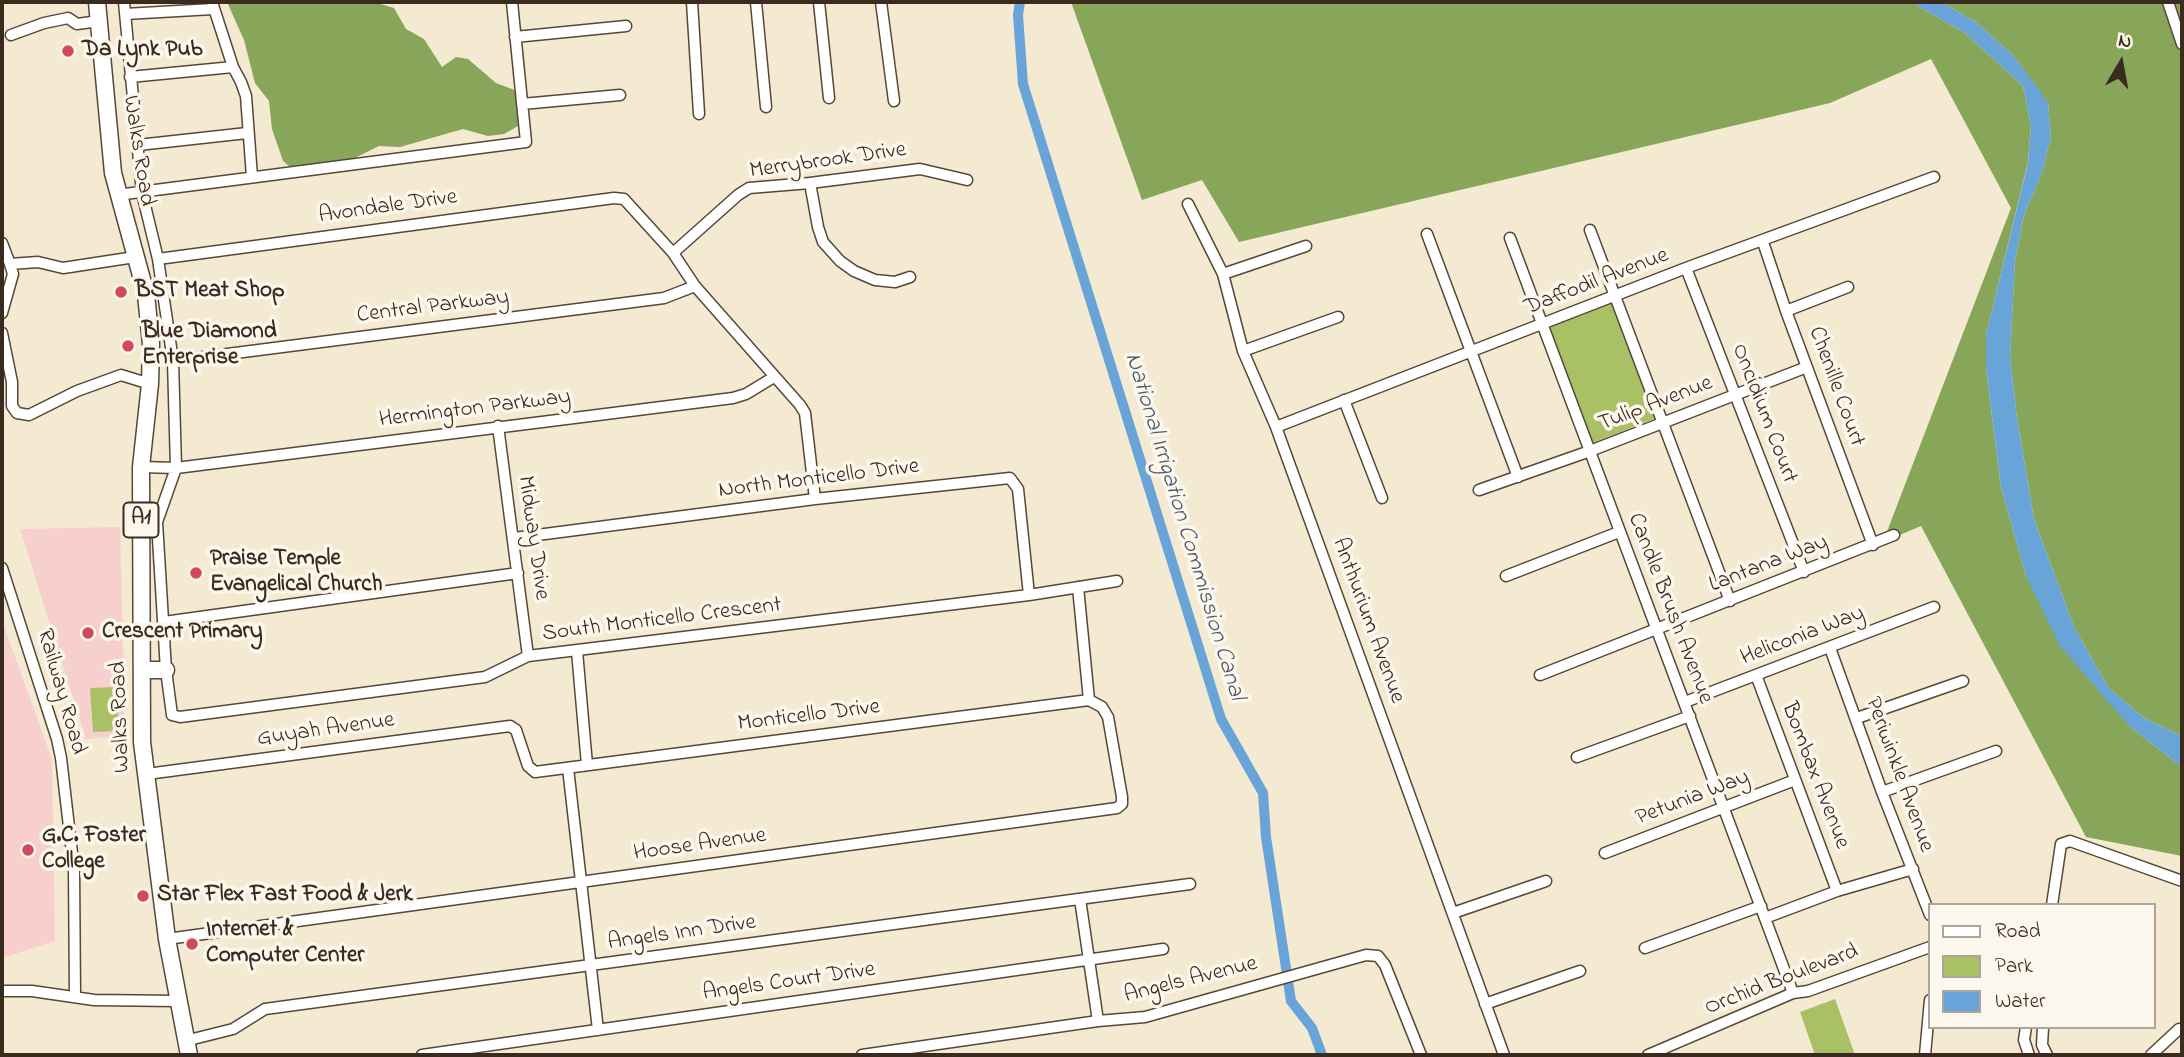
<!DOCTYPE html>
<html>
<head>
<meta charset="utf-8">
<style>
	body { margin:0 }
	#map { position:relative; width:2184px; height:1057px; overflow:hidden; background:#f4e9d1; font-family:"Indie Flower",sans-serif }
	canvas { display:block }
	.frame { position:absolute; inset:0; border:4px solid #3b2a1e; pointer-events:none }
	.legend { position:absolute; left:1928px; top:903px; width:228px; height:126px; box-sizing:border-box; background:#fbf7ec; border:2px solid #aea59a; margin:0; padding:9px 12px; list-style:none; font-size:21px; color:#3b2a1e }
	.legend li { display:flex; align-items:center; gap:14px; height:35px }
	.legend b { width:35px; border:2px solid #aea59a }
	.north { position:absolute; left:2086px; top:28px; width:70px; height:70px; -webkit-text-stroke:5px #fbf7ec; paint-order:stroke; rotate:10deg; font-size:19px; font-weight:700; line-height:28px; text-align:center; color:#3b2a1e }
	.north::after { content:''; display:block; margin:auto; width:24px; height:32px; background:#3b2a1e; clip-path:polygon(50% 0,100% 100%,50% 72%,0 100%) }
</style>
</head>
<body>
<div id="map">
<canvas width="2184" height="1057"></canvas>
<div class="frame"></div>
<ul class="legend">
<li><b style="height:9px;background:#fff"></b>Road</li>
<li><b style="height:19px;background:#aac064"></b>Park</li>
<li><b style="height:19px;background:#68a4d8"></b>Water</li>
</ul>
<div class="north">N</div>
</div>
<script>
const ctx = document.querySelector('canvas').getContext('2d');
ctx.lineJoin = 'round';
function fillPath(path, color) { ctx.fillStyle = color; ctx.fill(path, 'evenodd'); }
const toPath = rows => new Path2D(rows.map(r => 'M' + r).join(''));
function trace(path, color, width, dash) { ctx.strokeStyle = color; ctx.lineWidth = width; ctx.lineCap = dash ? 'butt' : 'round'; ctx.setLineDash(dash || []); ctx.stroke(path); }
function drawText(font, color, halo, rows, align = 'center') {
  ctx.font = font + ' "Indie Flower",sans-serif'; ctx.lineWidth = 7; ctx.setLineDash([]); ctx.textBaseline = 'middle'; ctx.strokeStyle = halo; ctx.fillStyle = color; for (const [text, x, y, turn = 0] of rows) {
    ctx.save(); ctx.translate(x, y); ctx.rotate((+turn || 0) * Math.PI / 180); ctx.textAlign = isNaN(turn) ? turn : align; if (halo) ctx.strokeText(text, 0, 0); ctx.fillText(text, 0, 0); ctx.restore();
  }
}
fillPath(toPath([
	[120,527,125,736,86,739,20,529],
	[2,621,52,759,55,941,2,958]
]), '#f7d0cd');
fillPath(toPath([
	[1612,296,1656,418,1590,444,1544,321],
	[116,687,119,731,93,732,90,688],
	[1835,999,1855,1055,1815,1055,1800,1012]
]), '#aac064');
fillPath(toPath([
	[227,2,374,2,394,8,406,29,424,39,442,67,456,57,468,59,496,83,525,94,518,126,504,134,488,136,463,129,400,147,379,146,347,162,295,171,283,161,272,129,269,101,255,83,244,40],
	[1071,2,1911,2,1965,33,2023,86,2031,126,2028,162,1986,335,1986,369,2001,487,2026,576,2129,726,2182,767,2182,856,2086,837,1921,526,1883,542,2011,208,1931,59,1830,103,1239,242,1202,180,1142,200],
	[1942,2,2182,2,2182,736,2144,718,2108,687,2074,627,2034,519,2017,418,2010,357,2015,261,2024,215,2042,173,2051,137,2048,103,2013,55,1977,23]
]), '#87a65a');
fillPath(toPath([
	[1911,2,1942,2,1977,23,2013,55,2048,102,2051,137,2042,173,2024,215,2015,261,2010,357,2017,418,2034,519,2074,627,2108,687,2144,718,2182,736,2182,767,2129,726,2060,646,2026,576,2001,487,1986,369,1986,335,2028,163,2031,126,2023,86,1965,33]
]), '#68a4d8');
trace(toPath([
	[1020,2,1018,15,1023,84,1221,719,1263,793,1266,837,1291,1001,1312,1028,1322,1055]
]), '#68a4d8', 10);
const minor = toPath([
	[124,2,142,193,158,259,173,361,176,468,157,522,166,670,172,715,180,717,485,677,528,656,1029,595,1117,581],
	[212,2,233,67,241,82,246,96,252,177],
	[692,2,699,114],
	[756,2,766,107],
	[819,2,829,98],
	[881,2,894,101],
	[2168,2,2182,44],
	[125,14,213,9],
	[11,35,44,23,68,18,77,24,99,21],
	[515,37,626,26],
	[130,77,233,67],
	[522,104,620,95],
	[138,145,247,133],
	[810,183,818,227,823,242,840,261,854,271,875,280,895,282,910,277],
	[117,195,526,142,512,2],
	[1188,204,1223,274,1243,351,1276,427,1504,1055],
	[1590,230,1730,601],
	[1427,234,1518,477],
	[1510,238,1793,993],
	[1763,242,1786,311,1873,545],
	[2,243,10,264,38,262,63,268,135,257],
	[673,253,738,195,749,188,810,183,920,169,967,180],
	[158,259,614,198,624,199,673,253,695,286,800,405,805,413,815,499],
	[1686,268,1804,572],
	[1223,274,1306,246],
	[1786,311,1848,287],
	[2,313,13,274,10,264],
	[2,333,12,382,12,406,17,413,29,415,77,391,121,375,150,384],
	[1243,351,1338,317],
	[173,361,664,298,695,286],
	[1344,400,1382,498],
	[498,426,528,656],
	[1276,427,1686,268,1934,177],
	[141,467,176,468,733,398,746,394,774,377],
	[1479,490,1590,451,1807,367],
	[514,538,815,499,1010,478,1018,489,1029,595],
	[2,568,57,739,61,758,74,870,75,997],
	[1506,576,1619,532],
	[1078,587,1089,700],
	[164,622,518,573],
	[1830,648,1882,792,1930,915],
	[577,651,587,765],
	[1540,675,1894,535],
	[1756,675,1837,891],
	[1685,702,1934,607],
	[1857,718,1963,681],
	[1577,757,1690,716],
	[568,768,598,1030],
	[147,774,510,726,516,730,528,766,535,772,1089,700],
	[1882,792,1996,751],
	[1605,853,1795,780],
	[1080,899,1098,1021],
	[2052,905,2061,844,2070,841,2182,881],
	[1453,913,1546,881],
	[1765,918,1837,891,1913,869],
	[167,939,1117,808,1122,804,1122,797,1108,717,1102,707,1089,700],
	[1645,948,1761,906],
	[2,991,32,991,94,1000,177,1001],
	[1485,1004,1580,971],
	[2026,1027,2024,1040,2029,1055],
	[2043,1027,2042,1045,2047,1055],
	[185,1041,233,1029,265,1009,1190,884],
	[422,1055,1163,949],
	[862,1055,1098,1021,1145,1017,1366,955,1378,956,1385,965,1421,1055],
	[1648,1055,1793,993,1808,991,1930,947],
	[1925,1055,1930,1000],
	[2151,1055,2179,1029]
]);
const primary = toPath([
	[97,2,113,173,146,294,151,344,150,384,141,467,142,742,167,939,189,1055],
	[142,670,166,670]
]);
trace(minor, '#574739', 13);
trace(primary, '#574739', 19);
trace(minor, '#fff', 10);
trace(primary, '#fff', 16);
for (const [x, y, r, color] of [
	[68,51,7,"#d1495b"],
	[121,292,7,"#d1495b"],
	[128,346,7,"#d1495b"],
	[196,573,7,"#d1495b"],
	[88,633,7,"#d1495b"],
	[28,850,7,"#d1495b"],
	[143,896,7,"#d1495b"],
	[192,944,7,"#d1495b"]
]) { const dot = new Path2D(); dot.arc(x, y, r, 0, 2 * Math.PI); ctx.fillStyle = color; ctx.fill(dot); trace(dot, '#fbf7ec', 2.5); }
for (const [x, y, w] of [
	[141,520,35]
]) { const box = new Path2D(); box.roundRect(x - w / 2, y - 17.5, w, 35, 5); ctx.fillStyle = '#fbf7ec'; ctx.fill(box); trace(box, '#3b2a1e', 2); }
drawText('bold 21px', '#3b2a1e', null, [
	["A1",141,520]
]);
drawText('bold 23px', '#3b2a1e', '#fbf7ec', [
	["Da Lynk Pub",82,51],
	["BST Meat Shop",135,292],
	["Blue Diamond",142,333],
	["Enterprise",142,359],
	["Praise Temple",210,560],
	["Evangelical Church",210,586],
	["Crescent Primary",102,633],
	["G.C. Foster",42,837],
	["College",42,863],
	["Star Flex Fast Food & Jerk",157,896],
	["Internet &",206,931],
	["Computer Center",206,957]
], 'left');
drawText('23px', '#3b2a1e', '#fbf7ec', [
	["Walks Road",137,151,81],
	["Merrybrook Drive",828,162,-8],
	["Avondale Drive",388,208,-8],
	["Daffodil Avenue",1597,283,-21],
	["Central Parkway",433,308,-7],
	["Chenille Court",1835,387,70],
	["Tulip Avenue",1656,405,-21],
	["Hermington Parkway",475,410,-7],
	["Oncidium Court",1763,414,69],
	["North Monticello Drive",819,480,-7],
	["Midway Drive",532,538,82],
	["Lantana Way",1769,565,-21],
	["Candle Brush Avenue",1669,609,69],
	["South Monticello Crescent",662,621,-7],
	["Anthurium Avenue",1367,621,70],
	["Heliconia Way",1803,637,-21],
	["Railway Road",60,692,74],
	["Walks Road",122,717,-92],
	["Monticello Drive",809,717,-7],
	["Guyah Avenue",326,731,-8],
	["Periwinkle Avenue",1898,775,70],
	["Bombax Avenue",1814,776,69],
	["Petunia Way",1693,799,-21],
	["Hoose Avenue",700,846,-8],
	["Angels Inn Drive",682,934,-8],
	["Angels Avenue",1191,981,-14],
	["Orchid Boulevard",1782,981,-21],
	["Angels Court Drive",789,983,-8]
]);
drawText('italic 24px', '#4d5b68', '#fbf7ec', [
	["National Irrigation Commission Canal",1183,527,73]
]);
</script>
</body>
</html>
